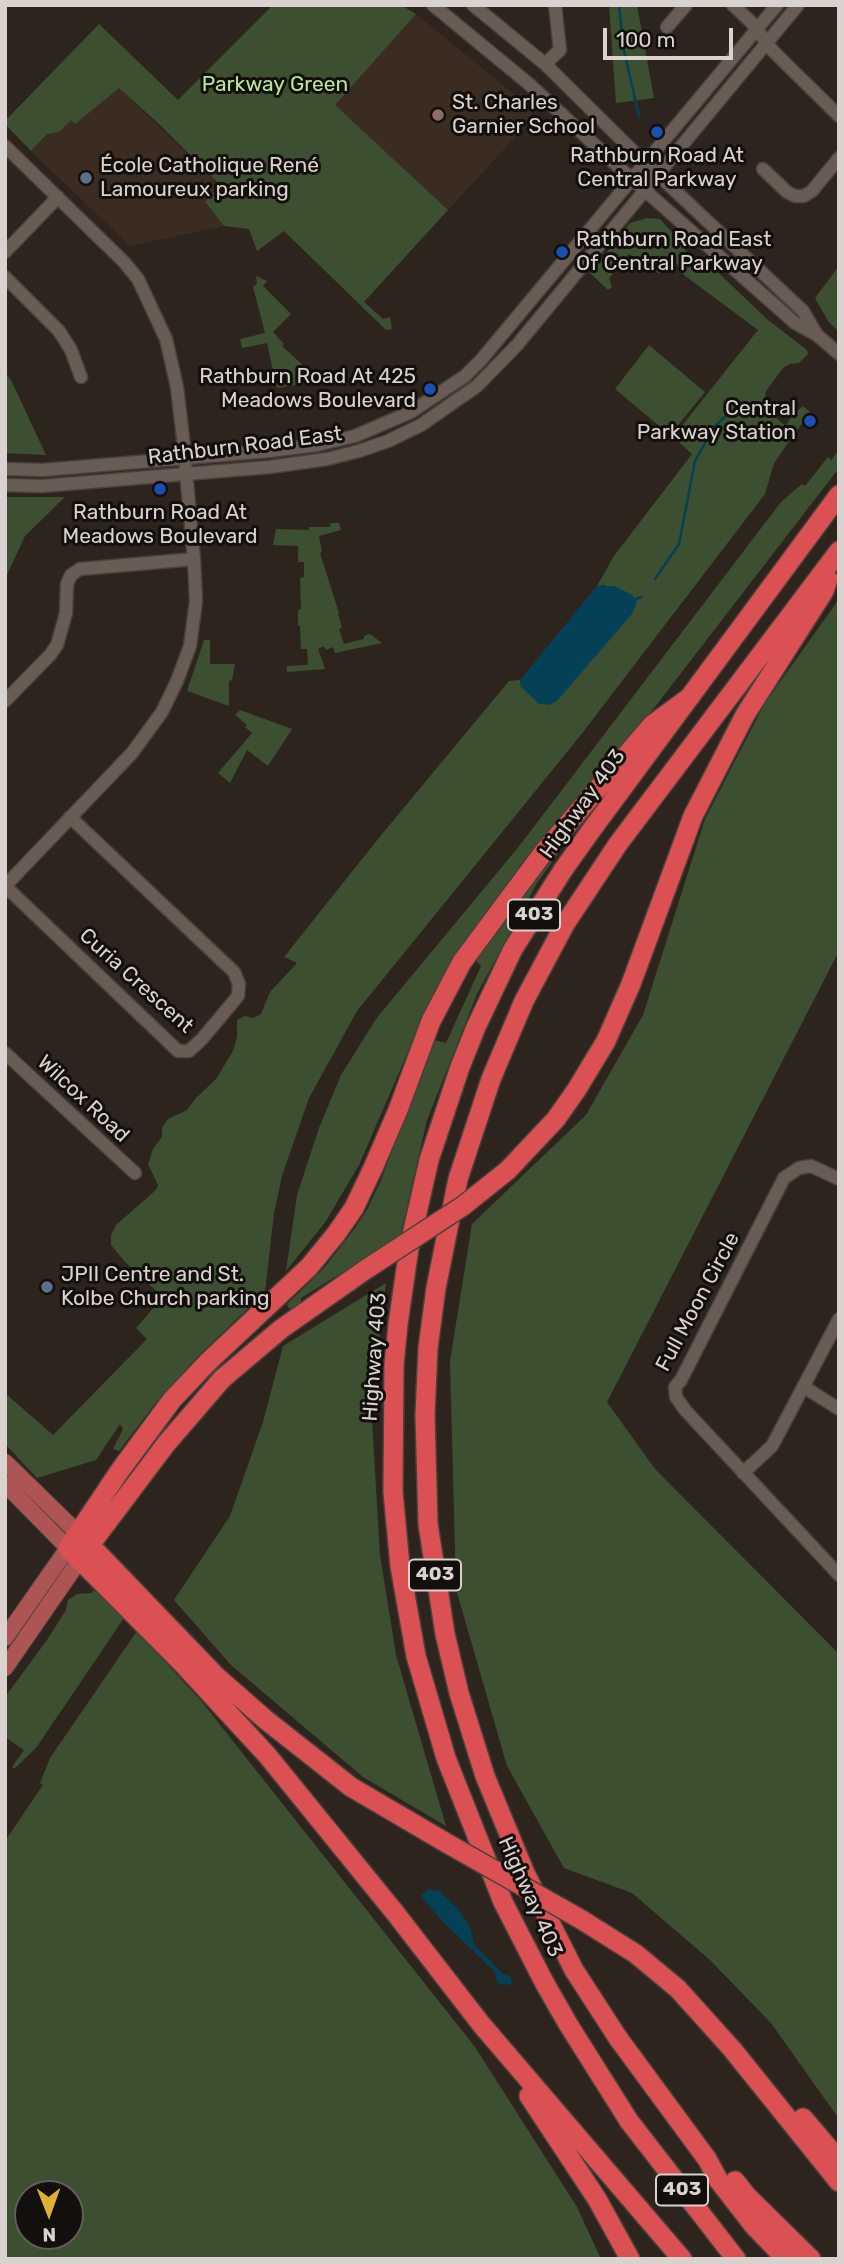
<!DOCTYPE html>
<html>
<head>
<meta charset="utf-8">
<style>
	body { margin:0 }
	#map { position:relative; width:844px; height:2264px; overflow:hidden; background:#2e241e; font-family:Rubik,sans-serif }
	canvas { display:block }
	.frame { position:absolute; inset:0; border:7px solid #d9d2ce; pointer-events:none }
	.north { position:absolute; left:14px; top:2180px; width:70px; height:70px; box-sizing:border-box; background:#130f0c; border:2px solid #625d5a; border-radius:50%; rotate:179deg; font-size:19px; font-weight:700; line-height:28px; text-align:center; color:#d9d2ce }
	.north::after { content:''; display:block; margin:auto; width:24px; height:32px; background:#deb133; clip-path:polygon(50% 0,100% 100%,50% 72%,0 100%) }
	.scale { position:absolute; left:603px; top:28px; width:130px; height:32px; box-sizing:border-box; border:4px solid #d9d2ce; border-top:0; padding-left:9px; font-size:21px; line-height:24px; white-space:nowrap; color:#d9d2ce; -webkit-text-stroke:5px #130f0c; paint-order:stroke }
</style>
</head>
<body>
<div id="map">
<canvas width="844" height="2264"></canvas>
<div class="frame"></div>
<div class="north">N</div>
<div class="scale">100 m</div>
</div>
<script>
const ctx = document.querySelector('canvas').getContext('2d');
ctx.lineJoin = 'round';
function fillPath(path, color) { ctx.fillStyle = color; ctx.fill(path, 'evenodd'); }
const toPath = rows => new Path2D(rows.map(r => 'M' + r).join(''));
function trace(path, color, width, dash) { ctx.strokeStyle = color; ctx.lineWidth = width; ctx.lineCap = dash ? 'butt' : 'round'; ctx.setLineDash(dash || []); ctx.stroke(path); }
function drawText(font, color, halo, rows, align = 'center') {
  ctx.font = font + ' Rubik,sans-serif'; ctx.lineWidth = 6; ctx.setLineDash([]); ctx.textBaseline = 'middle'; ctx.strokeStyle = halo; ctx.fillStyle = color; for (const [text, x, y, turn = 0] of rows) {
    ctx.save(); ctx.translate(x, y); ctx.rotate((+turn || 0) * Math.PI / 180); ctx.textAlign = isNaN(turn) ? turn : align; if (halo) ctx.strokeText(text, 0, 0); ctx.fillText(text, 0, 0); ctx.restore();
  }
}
fillPath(toPath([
	[416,14,532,109,530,121,448,210,334,105],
	[118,87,220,186,205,203,224,226,130,246,31,151,47,134,71,120,75,123]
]), '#3b2c22');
fillPath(toPath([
	[273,5,401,5,416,14,335,105,448,210,364,302,383,319,390,317,392,329,386,330,284,231,257,251,249,229,224,226,205,202,220,185,160,125,119,88,75,124,71,120,59,132,47,134,31,151,5,124,5,121,99,24,178,100],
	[609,5,637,5,654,98,616,103],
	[647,218,660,219,680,241,694,264,705,260,768,320,807,350,808,354,799,363,790,364,783,368,766,391,765,399,767,406,778,415,777,419,786,426,792,415,803,406,810,412,774,463,765,494,580,736,357,1011,309,1098,282,1176,274,1213,265,1292,198,1356,154,1405,119,1451,113,1449,123,1429,120,1424,96,1460,37,1478,5,1444,5,1393,53,1435,147,1339,136,1328,163,1297,125,1262,111,1245,111,1236,116,1225,156,1190,158,1185,148,1164,153,1149,162,1137,162,1128,168,1119,187,1110,195,1099,216,1079,233,1051,237,1037,237,1020,245,1016,253,1018,261,1014,270,992,297,963,284,957,378,839,509,681,520,680,521,687,631,615,635,606,604,585,597,586,614,556,692,454,673,437,758,330,684,275,672,256,665,256,667,266,660,274,629,254,609,278,612,287,608,290,590,273,630,223],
	[839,266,839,332,828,321,815,298],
	[256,276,267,281,263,286,291,314,273,332,284,344,282,346,318,379,316,381,277,388,267,343,242,348,240,339,265,333,253,287,257,284],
	[649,345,705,392,670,435,615,389],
	[5,372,11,380,46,455,5,453],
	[839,450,839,468,631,738,509,881,453,957,420,1024,359,1165,326,1221,286,1271,297,1195,319,1128,341,1075,376,1019,520,845,781,502,802,484,805,486,828,457,831,460],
	[5,497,65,497,25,536,5,579],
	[331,523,339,523,341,530,319,536,322,552,320,553,339,613,338,614,342,628,339,629,344,644,364,639,364,636,370,634,382,643,335,653,333,647,326,650,324,646,318,649,325,669,287,672,287,666,308,665,307,649,301,649,300,626,298,625,298,610,301,609,300,578,304,577,304,562,298,562,298,546,273,545,276,529,309,530,309,527,330,527],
	[839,599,839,951,607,1402,655,1469,839,1654,839,2119,771,2023,710,1960,632,1893,564,1868,507,1766,456,1589,450,1361,472,1224,586,1115,643,1015,705,819,765,703],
	[204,640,210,640,210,664,235,664,232,680,229,681,229,706,187,691],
	[240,710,292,729,268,766,247,750,230,783,218,773,252,733,245,727,247,725,235,715],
	[569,832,573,833,537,883,477,994,427,1120,400,1237,301,1298,301,1306,291,1313,287,1304,324,1268,355,1228,368,1208,381,1180,433,1040,446,1043,481,966,474,958],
	[386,1283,371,1404,380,1555,396,1655,446,1826,363,1777,231,1665,174,1600,230,1516,263,1422,283,1346],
	[93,1590,104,1597,124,1618,36,1748,14,1769,12,1767,24,1750,5,1737,5,1697,47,1640,66,1610,68,1600,77,1594,92,1593],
	[137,1631,202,1702,475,2047,577,2207,601,2259,5,2259,5,1841,43,1785,40,1783,50,1758],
	[28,2194,70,2194,70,2236,28,2236]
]), '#3c5031');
fillPath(toPath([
	[597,586,615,586,632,595,637,602,631,615,557,701,549,705,539,704,521,687,520,680],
	[428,1889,440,1891,460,1911,470,1927,474,1944,503,1974,510,1976,512,1981,511,1985,497,1983,495,1972,442,1921,421,1896]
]), '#044156');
trace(toPath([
	[619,5,624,51,639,116],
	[655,579,679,544,695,461,714,427,729,413],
	[633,600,642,597]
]), '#044156', 2.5);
const minor = toPath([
	[433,5,529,84,623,171,795,323,817,335,839,354],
	[473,5,545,64,636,154,803,311,817,335],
	[733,5,751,22,773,51,839,116],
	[667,27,686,5],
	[545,64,560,50,555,5],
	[5,146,124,262,138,279,166,339,177,387,183,438,194,559,196,601,190,646,177,681,162,712,132,753,5,886],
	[763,169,787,192,795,196,804,196,812,191,839,158],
	[5,252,58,197],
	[5,277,59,331,71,350,81,377],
	[5,469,43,470,270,451,317,445,355,436,411,412,465,376,481,360,777,5],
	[5,485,42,486,270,467,327,459,359,451,388,441,421,425,477,386,517,345,798,5],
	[5,701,50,655,57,645,66,613,67,584,71,575,80,569,92,568,194,559],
	[5,886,178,1051,189,1051,202,1039,238,996,239,984,234,972,70,817],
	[5,1053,135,1173],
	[839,1179,811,1166,799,1168,784,1178,681,1380,675,1387,676,1397,685,1410,839,1575],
	[804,1387,839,1409],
	[743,1473,772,1446,839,1319]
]);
const major = toPath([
	[5,1462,90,1545,5,1668],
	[5,1484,68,1548,5,1638]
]);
const highway = toPath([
	[508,1170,556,1119,577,1089,606,1041,631,984,693,816,745,715,824,591,828,579],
	[365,1270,281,1329,222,1379,166,1444,90,1545,217,1677,266,1720,351,1787,450,1845],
	[582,1920,636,1954,678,1989,732,2049,839,2182],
	[529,2096,597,2199,630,2259],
	[803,2118,839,2160],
	[735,2181,747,2196,811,2259],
	[682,2259,481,2024,396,1914,267,1755,183,1664,68,1548,121,1469,172,1400,208,1362,309,1267,336,1234,354,1208,373,1168,398,1110,431,1021,462,962,543,853,652,725,690,697],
	[736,2259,629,2121,568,2024,544,1982,503,1902,446,1758,416,1656,400,1566,393,1492,394,1365,398,1324,409,1248,429,1160,460,1067,476,1027,513,949,563,870,590,832,839,495],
	[786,2259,754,2226,719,2181,707,2159,618,2038,574,1970,525,1873,485,1776,459,1693,445,1634,428,1524,425,1415,428,1348,436,1288,458,1179,491,1079,524,1001,565,924,618,844,839,551]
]);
trace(minor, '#49413b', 15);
trace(major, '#49413b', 18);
trace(highway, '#49413b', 22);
trace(minor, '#685c55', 12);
trace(major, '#ad5554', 16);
trace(highway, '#db5053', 19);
const highwayBridge = toPath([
	[365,1270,463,1206,508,1170],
	[450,1845,582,1920]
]);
trace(highwayBridge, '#49413b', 22, []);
trace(highwayBridge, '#db5053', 19);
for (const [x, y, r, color] of [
	[438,115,7,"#8d6e63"],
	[657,132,7,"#1a4fb4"],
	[86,178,7,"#5c6f8a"],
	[562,252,7,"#1a4fb4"],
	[430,389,7,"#1a4fb4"],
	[810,421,7,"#1a4fb4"],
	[160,489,7,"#1a4fb4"],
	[47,1287,7,"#5c6f8a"]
]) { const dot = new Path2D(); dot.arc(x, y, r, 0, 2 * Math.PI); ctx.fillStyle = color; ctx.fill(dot); trace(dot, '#130f0c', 2.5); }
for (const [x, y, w] of [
	[534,915,52],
	[435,1575,52],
	[682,2190,52]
]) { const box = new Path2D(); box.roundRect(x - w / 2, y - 15.5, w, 31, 5); ctx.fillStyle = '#130f0c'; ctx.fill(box); trace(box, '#d9d2ce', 2); }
drawText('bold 19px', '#d9d2ce', null, [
	["403",534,915],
	["403",435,1575],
	["403",682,2190]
]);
drawText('21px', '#b6e79a', '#130f0c', [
	["Parkway Green",275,85]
]);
drawText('21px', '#d9d2ce', '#130f0c', [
	["St. Charles",452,103],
	["Garnier School",452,127],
	["Rathburn Road At",657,156,"center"],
	["Central Parkway",657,180,"center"],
	["École Catholique René",100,166],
	["Lamoureux parking",100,190],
	["Rathburn Road East",576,240],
	["Of Central Parkway",576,264],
	["Rathburn Road At 425",416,377,"right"],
	["Meadows Boulevard",416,401,"right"],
	["Central",796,409,"right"],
	["Parkway Station",796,433,"right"],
	["Rathburn Road At",160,513,"center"],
	["Meadows Boulevard",160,537,"center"],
	["JPII Centre and St.",61,1275],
	["Kolbe Church parking",61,1299]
], 'left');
drawText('21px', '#d9d2ce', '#130f0c', [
	["Rathburn Road East",245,446,-7],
	["Highway 403",583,804,-54],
	["Curia Crescent",136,981,42],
	["Wilcox Road",83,1099,43],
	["Full Moon Circle",698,1302,-62],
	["Highway 403",375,1357,-86],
	["Highway 403",530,1897,66]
]);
</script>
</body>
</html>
